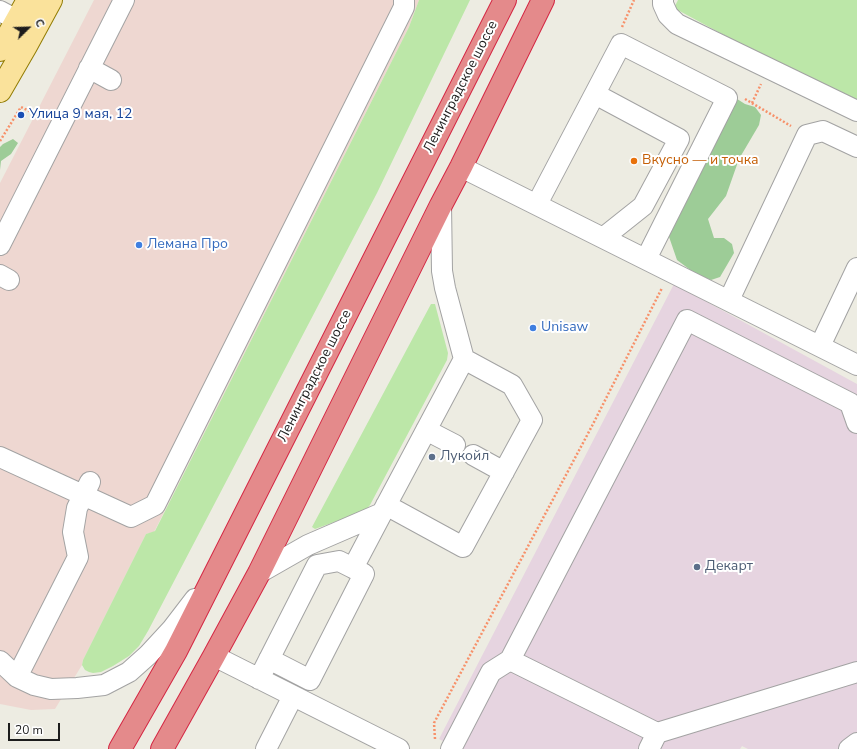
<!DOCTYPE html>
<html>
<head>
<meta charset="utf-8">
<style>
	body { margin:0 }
	#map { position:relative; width:857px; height:749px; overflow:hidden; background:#edece2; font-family:"Nunito Sans",sans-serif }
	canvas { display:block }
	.north { position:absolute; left:8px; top:8px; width:40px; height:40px; -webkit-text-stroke:3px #fff; paint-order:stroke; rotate:67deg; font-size:11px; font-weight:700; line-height:16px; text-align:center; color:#1c1c1c }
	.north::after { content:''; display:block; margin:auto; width:14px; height:18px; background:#1c1c1c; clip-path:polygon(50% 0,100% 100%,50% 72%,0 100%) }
	.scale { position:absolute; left:8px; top:723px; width:52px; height:18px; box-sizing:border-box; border:2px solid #1c1c1c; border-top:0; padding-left:5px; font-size:12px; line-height:14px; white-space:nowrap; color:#1c1c1c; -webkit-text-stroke:3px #fff; paint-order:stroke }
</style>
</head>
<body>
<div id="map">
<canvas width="857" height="749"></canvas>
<div class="north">С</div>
<div class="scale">20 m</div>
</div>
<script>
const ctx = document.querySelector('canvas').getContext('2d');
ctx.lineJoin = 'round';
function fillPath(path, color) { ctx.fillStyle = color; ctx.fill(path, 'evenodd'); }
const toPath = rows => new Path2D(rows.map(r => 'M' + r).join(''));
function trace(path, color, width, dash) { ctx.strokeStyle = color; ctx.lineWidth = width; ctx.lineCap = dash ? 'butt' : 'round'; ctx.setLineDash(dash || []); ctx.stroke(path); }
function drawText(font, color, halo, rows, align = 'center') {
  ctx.font = font + ' "Nunito Sans",sans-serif'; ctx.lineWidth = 4; ctx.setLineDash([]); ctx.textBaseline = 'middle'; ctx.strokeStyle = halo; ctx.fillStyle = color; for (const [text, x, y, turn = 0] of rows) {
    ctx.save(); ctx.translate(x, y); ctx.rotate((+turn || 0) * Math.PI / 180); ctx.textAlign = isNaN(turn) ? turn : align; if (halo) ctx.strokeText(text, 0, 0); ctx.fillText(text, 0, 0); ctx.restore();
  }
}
fillPath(toPath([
	[94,0,419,0,409,27,154,532,146,534,83,660,82,665,55,709,31,710,0,704,0,183]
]), '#eed7d1');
fillPath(toPath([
	[674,284,857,384,857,749,748,749,742,746,740,749,458,749,439,739]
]), '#e6d4e0');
fillPath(toPath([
	[419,0,470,0,377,193,148,631,139,646,129,656,113,666,101,672,93,673,89,672,85,670,82,665,83,660,146,534,155,531,409,27],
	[678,0,857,0,857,107,674,8],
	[431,304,435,304,448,353,447,360,370,505,365,511,315,529,312,527]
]), '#bce7a8');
fillPath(toPath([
	[734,97,745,104,755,107,761,115,759,125,739,159,726,196,708,219,714,238,724,238,732,244,734,253,720,277,711,280,693,272,677,260,667,231],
	[13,139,18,143,11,154,1,161,0,170,0,147,3,144]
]), '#9dcc97');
const minor = toPath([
	[663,0,663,4,668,15,677,24,857,111],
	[0,11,17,20],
	[89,68,111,80],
	[595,94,679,139,643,206,604,237],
	[461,167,857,365],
	[537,204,621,44,727,98,646,259],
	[0,245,124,0],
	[0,275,9,280],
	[729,300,807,135,823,131,857,147],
	[820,346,857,268],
	[426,430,455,445],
	[473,455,504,472],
	[0,457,131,517,155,505,404,7,404,0],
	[386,505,463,547,532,420,512,385,464,359],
	[259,573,308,545,382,513,464,359,445,288,442,271,441,205],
	[214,656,399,749],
	[269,659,310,680,364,574,353,568],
	[0,661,17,677,34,685,51,689,77,688,104,685,129,672,148,655,172,629,195,599],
	[17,677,78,557,73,532,77,508,90,482],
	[259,679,317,565,339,561,353,568,382,513],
	[657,733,510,660,687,320,850,403,857,423],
	[266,749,293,696],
	[451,749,491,672,510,660],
	[649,749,657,733,857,672],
	[849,749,857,743]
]);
const major = toPath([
	[0,50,28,0],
	[0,91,26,46,51,0]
]);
const highway = toPath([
	[120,749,176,651,505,0],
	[162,749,214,656,259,573,441,205,461,167,543,0]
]);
trace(minor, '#a3a3a3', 22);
trace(major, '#927c03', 24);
trace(highway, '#d42743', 24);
trace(toPath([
	[622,27,634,0],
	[745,99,791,126],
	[752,103,761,84],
	[0,141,21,107,43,118],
	[435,739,434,723,592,426,662,288]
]), '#f7916a', 2.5, [2, 2]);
trace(minor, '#fff', 20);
trace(major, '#fae29b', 22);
trace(highway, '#e48a8b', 22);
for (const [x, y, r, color] of [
	[21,115,4,"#1a4fb4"],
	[634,161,4,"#e8710a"],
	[139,245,4,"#3f7fe0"],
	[533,328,4,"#3f7fe0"],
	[432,457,4,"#5c6f8a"],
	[697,567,4,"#5c6f8a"]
]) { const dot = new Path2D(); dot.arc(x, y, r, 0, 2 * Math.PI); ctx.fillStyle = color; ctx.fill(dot); trace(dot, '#fff', 1.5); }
drawText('14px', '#1c1c1c', '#fff', [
	["Ленинградское шоссе",461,87,-63],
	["Ленинградское шоссе",315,376,-63]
]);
drawText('14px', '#164399', '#fff', [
	["Улица 9 мая, 12",29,115]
], 'left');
drawText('14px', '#c56008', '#fff', [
	["Вкусно — и точка",642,161]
], 'left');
drawText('14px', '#366cbe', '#fff', [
	["Лемана Про",147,245],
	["Unisaw",541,328]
], 'left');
drawText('14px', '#4e5e75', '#fff', [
	["Лукойл",440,457],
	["Декарт",705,567]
], 'left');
</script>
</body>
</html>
